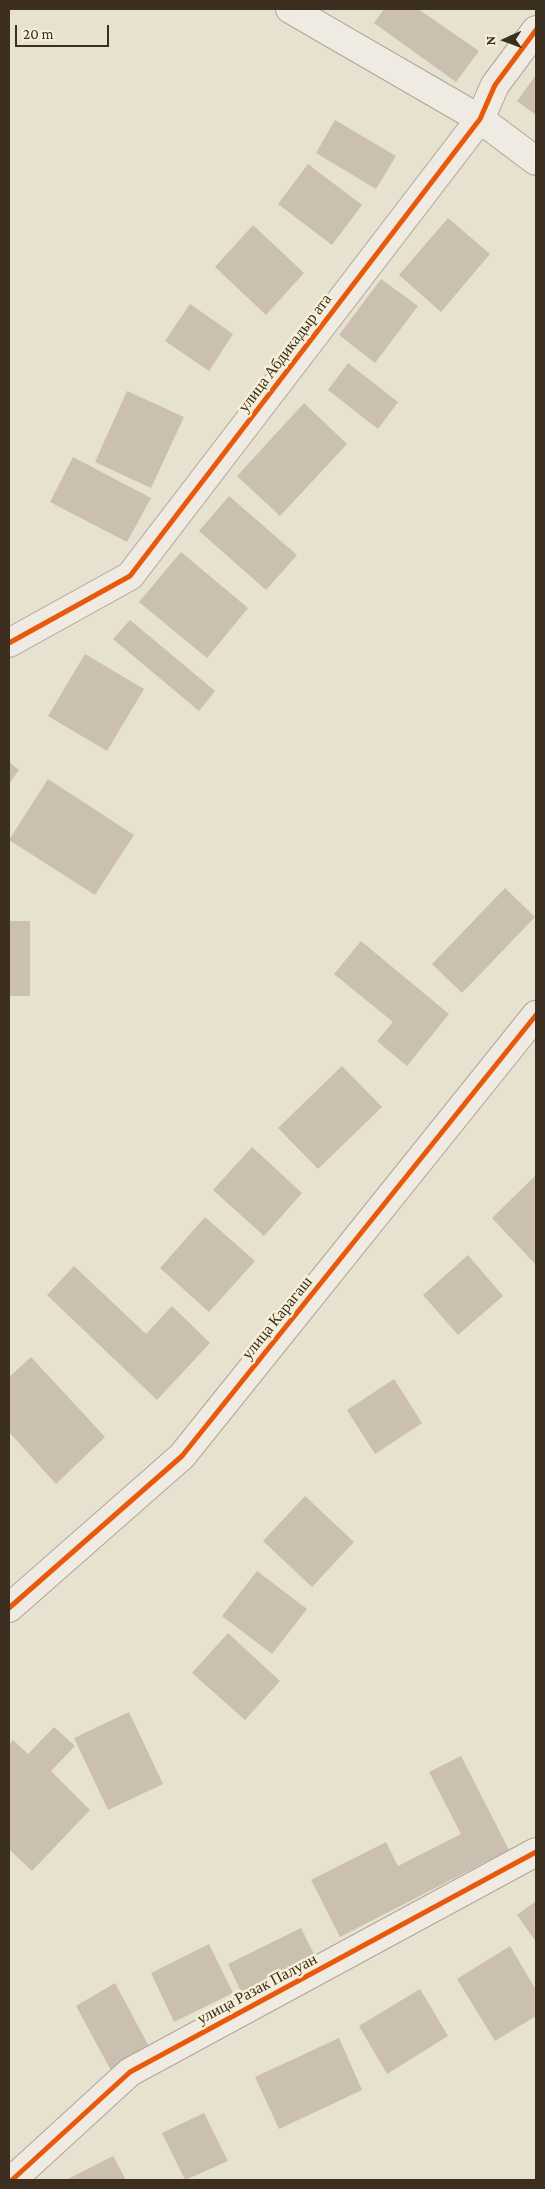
<!DOCTYPE html>
<html>
<head>
<meta charset="utf-8">
<style>
	body { margin:0 }
	#map { position:relative; width:545px; height:2189px; overflow:hidden; background:#e7e1d0; font-family:"Crimson Pro",serif }
	canvas { display:block }
	.frame { position:absolute; inset:0; border:10px solid #3c2f1f; pointer-events:none }
	.north { position:absolute; left:480px; top:15px; width:50px; height:50px; -webkit-text-stroke:4px #f7efd7; paint-order:stroke; rotate:268deg; font-size:14px; font-weight:700; line-height:20px; text-align:center; color:#3c2f1f }
	.north::after { content:''; display:block; margin:auto; width:18px; height:22px; background:#3c2f1f; clip-path:polygon(50% 0,100% 100%,50% 72%,0 100%) }
	.scale { position:absolute; left:15px; top:25px; width:94px; height:22px; box-sizing:border-box; border:2px solid #3c2f1f; border-top:0; padding-left:6px; font-size:15px; line-height:18px; white-space:nowrap; color:#3c2f1f; -webkit-text-stroke:4px #f7efd7; paint-order:stroke }
</style>
</head>
<body>
<div id="map">
<canvas width="545" height="2189"></canvas>
<div class="frame"></div>
<div class="north">N</div>
<div class="scale">20 m</div>
</div>
<script>
const ctx = document.querySelector('canvas').getContext('2d');
ctx.lineJoin = 'round';
function fillPath(path, color) { ctx.fillStyle = color; ctx.fill(path, 'evenodd'); }
const toPath = rows => new Path2D(rows.map(r => 'M' + r).join(''));
function trace(path, color, width, dash) { ctx.strokeStyle = color; ctx.lineWidth = width; ctx.lineCap = dash ? 'butt' : 'round'; ctx.setLineDash(dash || []); ctx.stroke(path); }
function drawText(font, color, halo, rows, align = 'center') {
  ctx.font = font + ' "Crimson Pro",serif'; ctx.lineWidth = 5; ctx.setLineDash([]); ctx.textBaseline = 'middle'; ctx.strokeStyle = halo; ctx.fillStyle = color; for (const [text, x, y, turn = 0] of rows) {
    ctx.save(); ctx.translate(x, y); ctx.rotate((+turn || 0) * Math.PI / 180); ctx.textAlign = isNaN(turn) ? turn : align; if (halo) ctx.strokeText(text, 0, 0); ctx.fillText(text, 0, 0); ctx.restore();
  }
}
fillPath(toPath([
	[384,9,418,9,479,51,456,82,374,23],
	[536,75,536,115,517,101],
	[335,120,396,156,376,189,316,153],
	[308,164,362,205,332,245,278,204],
	[448,218,490,254,441,312,399,275],
	[253,225,304,273,266,315,215,267],
	[381,279,418,306,375,363,339,335],
	[190,304,233,334,209,371,165,341],
	[348,363,398,402,378,429,328,390],
	[127,391,184,417,151,488,95,462],
	[304,403,347,444,280,516,237,476],
	[73,457,151,498,127,542,50,502],
	[229,496,297,555,266,590,199,531],
	[181,552,248,608,207,658,139,602],
	[130,620,215,691,199,711,113,639],
	[85,654,144,689,107,751,48,716],
	[9,762,19,770,9,784],
	[48,779,134,835,95,895,9,840],
	[505,888,535,917,462,993,432,964],
	[9,921,30,921,30,996,9,996],
	[361,941,449,1014,407,1066,377,1041,393,1022,334,974],
	[342,1066,382,1107,318,1169,278,1128],
	[252,1147,302,1193,264,1236,213,1190],
	[536,1175,536,1265,492,1218],
	[205,1217,255,1261,209,1312,160,1268],
	[468,1255,503,1296,458,1335,423,1295],
	[74,1266,146,1334,172,1306,210,1343,157,1400,47,1295],
	[31,1357,105,1437,56,1484,9,1432,9,1377],
	[394,1379,422,1423,375,1454,347,1410],
	[305,1496,354,1542,312,1587,263,1541],
	[257,1571,307,1609,272,1654,222,1616],
	[228,1633,280,1681,245,1720,192,1673],
	[129,1712,163,1784,108,1810,74,1738],
	[54,1727,75,1746,51,1771,90,1810,32,1871,9,1849,9,1775,10,1773,9,1771,9,1745,13,1740,28,1754],
	[461,1756,509,1850,340,1937,311,1880,386,1842,398,1866,461,1834,429,1772],
	[536,1901,536,1942,517,1915],
	[301,1928,317,1960,243,1996,228,1964],
	[209,1944,233,1993,174,2022,151,1973],
	[510,1946,536,1990,536,2016,495,2041,457,1979],
	[115,1983,153,2054,114,2076,76,2006],
	[420,1989,448,2036,387,2074,359,2026],
	[339,2038,362,2090,279,2129,255,2077],
	[204,2113,228,2161,185,2180,162,2133],
	[113,2156,126,2180,66,2180]
]), '#cbbfb0');
const minor = toPath([
	[290,9,480,119,536,161],
	[9,643,130,576,480,119,495,85,536,30],
	[9,1608,182,1456,536,1015],
	[12,2180,130,2072,536,1852]
]);
trace(minor, '#ada698', 30);
trace(minor, '#efebe2', 28);
trace(toPath([
	[9,643,130,576,480,119,495,85,536,30],
	[9,1608,182,1456,536,1015],
	[12,2180,130,2072,536,1852]
]), '#e8590c', 5);
drawText('16px', '#3c2f1f', '#f7efd7', [
	["улица Абдикадыр ата",285,353,-53],
	["улица Карагаш",277,1318,-51],
	["улица Разак Палуан",257,1989,-28]
]);
</script>
</body>
</html>
